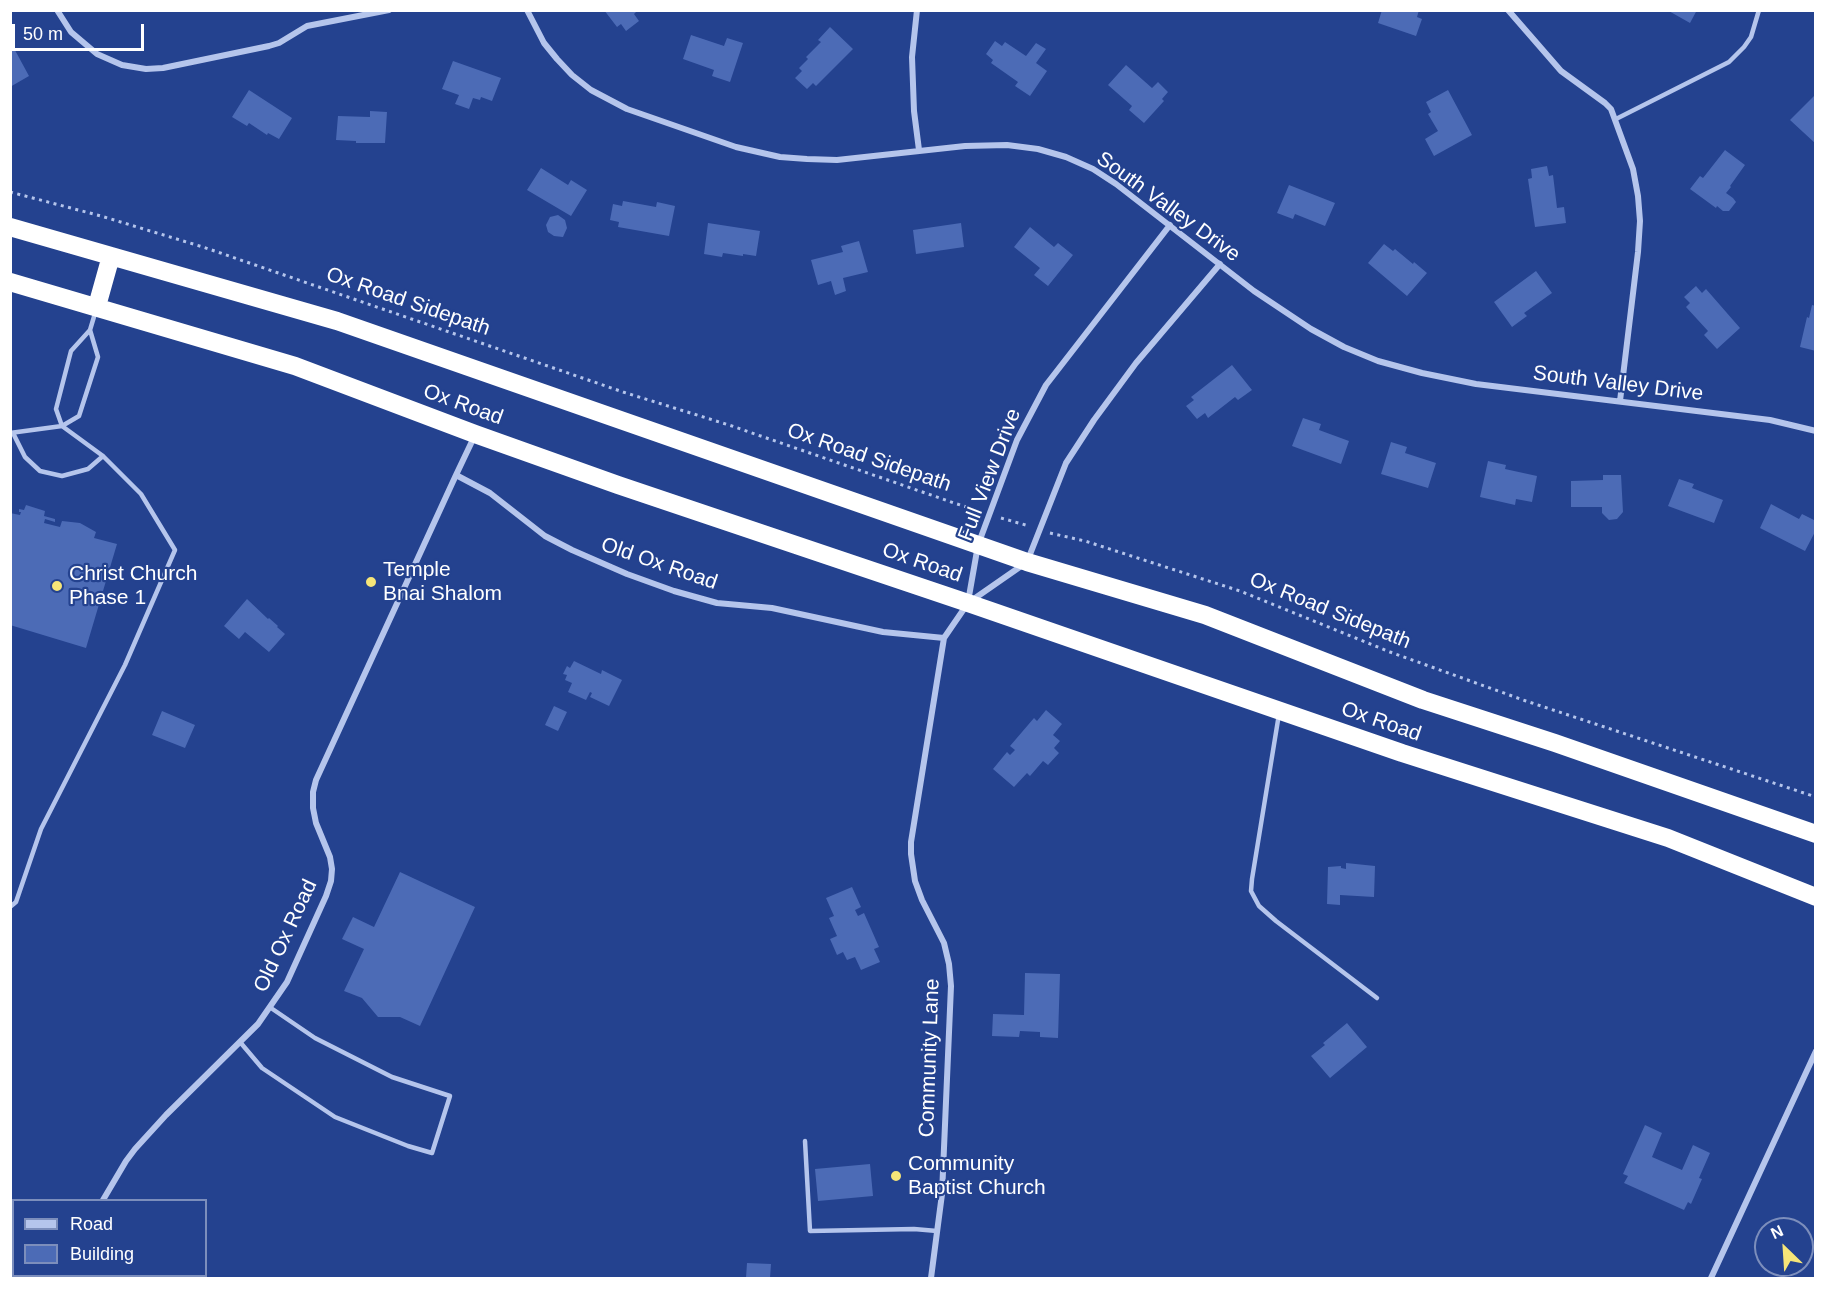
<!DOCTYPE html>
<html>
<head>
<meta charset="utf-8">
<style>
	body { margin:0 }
	#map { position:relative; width:1826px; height:1289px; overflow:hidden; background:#24428f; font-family:Arial,sans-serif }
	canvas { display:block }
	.frame { position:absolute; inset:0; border:12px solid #fff; pointer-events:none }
	.legend { position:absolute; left:12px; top:1199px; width:195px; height:78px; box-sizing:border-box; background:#24428f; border:2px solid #7c8ebc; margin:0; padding:8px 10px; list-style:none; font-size:18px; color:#fff }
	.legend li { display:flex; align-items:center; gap:12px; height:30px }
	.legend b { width:30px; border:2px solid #7c8ebc }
	.north { position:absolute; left:1754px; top:1217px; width:60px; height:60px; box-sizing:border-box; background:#24428f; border:2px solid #7c8ebc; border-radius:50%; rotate:335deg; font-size:16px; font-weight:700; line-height:24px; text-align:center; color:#fff }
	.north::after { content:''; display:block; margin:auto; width:21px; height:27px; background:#f6e578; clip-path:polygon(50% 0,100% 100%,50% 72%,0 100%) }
	.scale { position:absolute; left:12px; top:24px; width:132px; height:27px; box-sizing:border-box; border:3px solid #fff; border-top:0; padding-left:8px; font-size:18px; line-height:21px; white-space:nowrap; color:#fff; -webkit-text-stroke:4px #24428f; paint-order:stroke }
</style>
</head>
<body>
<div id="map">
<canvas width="1826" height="1289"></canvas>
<div class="frame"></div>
<ul class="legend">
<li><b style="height:8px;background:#b5c5ec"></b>Road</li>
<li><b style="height:16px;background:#4c6bb6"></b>Building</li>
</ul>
<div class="north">N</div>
<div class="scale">50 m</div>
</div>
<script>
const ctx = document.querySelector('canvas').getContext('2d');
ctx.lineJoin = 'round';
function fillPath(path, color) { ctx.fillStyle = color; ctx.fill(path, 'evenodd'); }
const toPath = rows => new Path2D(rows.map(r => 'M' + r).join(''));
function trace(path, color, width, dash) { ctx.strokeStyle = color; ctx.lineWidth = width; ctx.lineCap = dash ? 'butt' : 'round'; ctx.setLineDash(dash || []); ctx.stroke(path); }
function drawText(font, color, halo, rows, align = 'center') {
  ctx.font = font + ' Arial,sans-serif'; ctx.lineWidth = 4.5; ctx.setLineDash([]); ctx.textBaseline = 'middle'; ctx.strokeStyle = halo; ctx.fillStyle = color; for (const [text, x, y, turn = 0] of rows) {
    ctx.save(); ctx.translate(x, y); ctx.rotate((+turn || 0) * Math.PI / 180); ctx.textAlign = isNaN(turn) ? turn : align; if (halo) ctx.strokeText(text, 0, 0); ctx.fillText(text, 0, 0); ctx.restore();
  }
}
fillPath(toPath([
	[604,10,638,10,634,14,639,21,626,31,621,24,617,27],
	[1382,10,1419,10,1417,17,1422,19,1416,36,1378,23],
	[1667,10,1697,10,1690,23],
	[830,27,853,49,816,86,813,83,807,89,795,78,802,71,799,68,808,59,806,57,821,42,818,40],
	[691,35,724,46,727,38,743,43,730,82,712,76,714,70,683,59],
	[10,41,29,76,10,87],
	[995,41,1002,46,1005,42,1026,56,1036,43,1046,49,1036,63,1047,71,1030,96,1015,86,1018,82,991,63,993,60,986,54],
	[453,61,501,78,492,101,481,97,480,100,473,98,469,109,455,104,459,95,442,89],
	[1126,65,1152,88,1158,82,1168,92,1162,99,1164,101,1144,123,1129,110,1132,106,1108,85],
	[249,90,292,118,279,139,268,133,267,135,249,123,247,126,232,117],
	[1448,90,1472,135,1434,156,1425,139,1438,131,1428,114,1431,112,1426,102],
	[1816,94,1816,144,1790,120],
	[370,111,387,112,385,143,356,143,356,141,336,140,338,116,370,117],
	[1725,150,1745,165,1730,186,1731,187,1726,193,1733,198,1736,202,1729,211,1723,211,1717,206,1716,208,1690,189,1700,176,1703,178],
	[1547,166,1549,176,1553,175,1557,208,1564,207,1566,223,1535,227,1528,179,1532,178,1531,169],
	[541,168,568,185,571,180,587,190,571,216,527,190],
	[1289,185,1335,203,1325,226,1295,214,1293,219,1277,213],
	[623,201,656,207,657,202,675,206,669,236,618,227,619,222,610,220,613,204,622,206],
	[558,215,565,220,567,228,563,237,554,236,548,232,546,225,550,217],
	[708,223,760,231,756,256,743,254,743,256,723,253,722,257,704,254],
	[961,223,964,247,916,254,913,230],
	[1030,227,1054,247,1058,243,1073,255,1048,286,1034,275,1040,268,1014,247],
	[859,241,868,272,843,278,846,291,835,295,831,281,818,285,811,260,843,252,841,246],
	[1384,244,1393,251,1395,249,1413,264,1414,262,1427,273,1407,296,1368,263],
	[1536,271,1552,293,1524,313,1527,316,1512,327,1494,302],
	[1696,286,1702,293,1706,289,1740,328,1717,349,1704,335,1708,331,1686,307,1690,303,1684,297],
	[1812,305,1816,306,1816,351,1800,347,1807,317,1809,318],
	[1232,365,1252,390,1238,400,1235,397,1208,418,1205,413,1197,419,1186,406,1194,400,1191,397],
	[1303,418,1321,424,1319,430,1349,441,1341,464,1292,446],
	[1391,442,1407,447,1405,453,1436,463,1428,488,1381,474],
	[1488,461,1506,465,1505,469,1537,476,1532,502,1516,499,1515,505,1480,497],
	[1603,475,1621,475,1623,512,1617,519,1609,520,1602,513,1602,507,1571,507,1571,481,1603,480],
	[1679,479,1694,484,1692,488,1723,500,1714,523,1668,506],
	[1771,504,1799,519,1802,514,1816,521,1816,530,1805,551,1760,528],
	[26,505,45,511,44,516,55,519,55,522,45,519,44,523,60,527,62,521,80,523,96,532,94,538,117,544,86,648,10,625,10,513,20,515,21,512,19,512,19,509,24,510],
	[247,599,268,619,269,618,278,626,277,627,285,634,269,652,245,632,239,639,224,626],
	[574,661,601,674,602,670,622,680,609,706,590,697,592,693,590,692,586,700,568,692,572,683,565,680,567,675,563,674,567,666,570,668],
	[554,706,567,712,558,731,545,725],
	[1046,710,1062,724,1053,735,1060,741,1054,748,1059,753,1048,765,1043,761,1030,776,1027,773,1014,787,993,769,1007,752,1010,755,1015,750,1010,746,1034,718,1037,721],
	[162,711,195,725,185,748,152,735],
	[1346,863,1375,866,1374,897,1340,895,1340,905,1327,904,1328,867,1341,866,1341,868,1346,869],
	[400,872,475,907,420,1026,400,1017,378,1017,362,998,344,991,364,949,342,939,353,917,374,927],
	[852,887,861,907,855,910,858,916,864,913,879,947,874,949,880,962,861,970,855,957,847,960,843,952,837,955,830,939,837,936,829,918,834,916,826,898],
	[1025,973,1060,974,1058,1038,1040,1037,1040,1032,1020,1031,1019,1037,992,1036,993,1014,1024,1015],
	[1347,1023,1367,1047,1330,1078,1311,1056,1325,1045,1323,1043],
	[1645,1125,1662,1133,1652,1157,1682,1170,1693,1145,1710,1153,1699,1178,1702,1179,1691,1204,1688,1202,1684,1210,1624,1183,1628,1176,1623,1174],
	[870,1164,873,1196,818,1201,815,1169],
	[747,1263,771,1264,770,1278,746,1278]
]), '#4c6bb6');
trace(toPath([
	[10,192,101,216,203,247,623,392,729,425,957,504,980,511],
	[1001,518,1029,526],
	[1050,533,1085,541,1240,591,1390,652,1526,701,1816,797]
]), '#b5c5ec', 3, [3, 4.5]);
trace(toPath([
	[1616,119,1729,62,1744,47,1751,37,1759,10],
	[10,433,62,426,79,416,98,357,90,330],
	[13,433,25,457,40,471,62,476,88,469,103,456],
	[1279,714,1252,879,1251,891,1259,906,1276,921,1377,998],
	[10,907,16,902,41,829,125,665,175,550,141,494,103,456,62,426,56,409,71,351,90,330,96,310],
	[240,1042,262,1068,335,1117,408,1146,432,1153,450,1096,392,1077,315,1038,271,1008],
	[805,1141,810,1231,914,1229,937,1231]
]), '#b5c5ec', 4.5);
trace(toPath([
	[57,10,71,32,97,54,122,65,146,69,163,68,269,46,279,43,307,26,389,10],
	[527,10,544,43,557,59,572,75,591,90,627,109,736,147,780,157,807,159,837,160,965,146,1007,145,1038,149,1066,157,1093,169,1116,184,1254,291,1311,329,1344,347,1378,361,1422,373,1476,384,1770,420,1816,431],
	[917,10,912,57,914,111,919,150],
	[1508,10,1561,71,1605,103,1611,109,1633,169,1638,196,1640,221,1638,252,1620,401],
	[475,435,456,475,490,493,545,536,572,550,627,574,674,591,717,603,772,608,883,632,944,638],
	[968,602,978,545,1017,440,1046,385,1170,225],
	[103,1200,126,1161,135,1149,166,1115,258,1024,287,982,326,896,331,881,332,869,330,857,316,823,313,808,313,792,316,780,456,475],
	[116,1276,121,1278],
	[51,1278,53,1276],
	[931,1278,942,1194,951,986,949,964,944,943,922,900,915,881,911,854,911,842,944,638,968,603,1027,562,1066,463,1094,420,1136,363,1220,264],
	[1711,1278,1816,1051]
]), '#b5c5ec', 6);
trace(toPath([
	[10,227,337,321,1027,562,1205,615,1423,700,1555,743,1816,834],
	[10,282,295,366,475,434,618,485,968,603,1402,753,1668,838,1816,897],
	[97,306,111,256]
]), '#fff', 18);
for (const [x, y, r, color] of [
	[371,582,6,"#f6e578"],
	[57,586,6,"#f6e578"],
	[896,1176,6,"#f6e578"]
]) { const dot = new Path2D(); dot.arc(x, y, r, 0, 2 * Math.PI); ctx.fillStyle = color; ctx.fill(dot); trace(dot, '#24428f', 2); }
drawText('21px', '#fff', '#24428f', [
	["South Valley Drive",1168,207,36],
	["Ox Road Sidepath",408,302,19],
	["South Valley Drive",1618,384,7],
	["Ox Road",463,405,20],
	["Ox Road Sidepath",869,458,19],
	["Full View Drive",990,475,-69],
	["Ox Road",922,563,19],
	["Old Ox Road",659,564,19],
	["Ox Road Sidepath",1330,611,22],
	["Ox Road",1381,722,19],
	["Old Ox Road",286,936,-65],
	["Community Lane",930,1058,-88]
]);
drawText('21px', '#fff', '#24428f', [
	["Temple",383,570],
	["Bnai Shalom",383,594],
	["Christ Church",69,574],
	["Phase 1",69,598],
	["Community",908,1164],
	["Baptist Church",908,1188]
], 'left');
</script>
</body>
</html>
